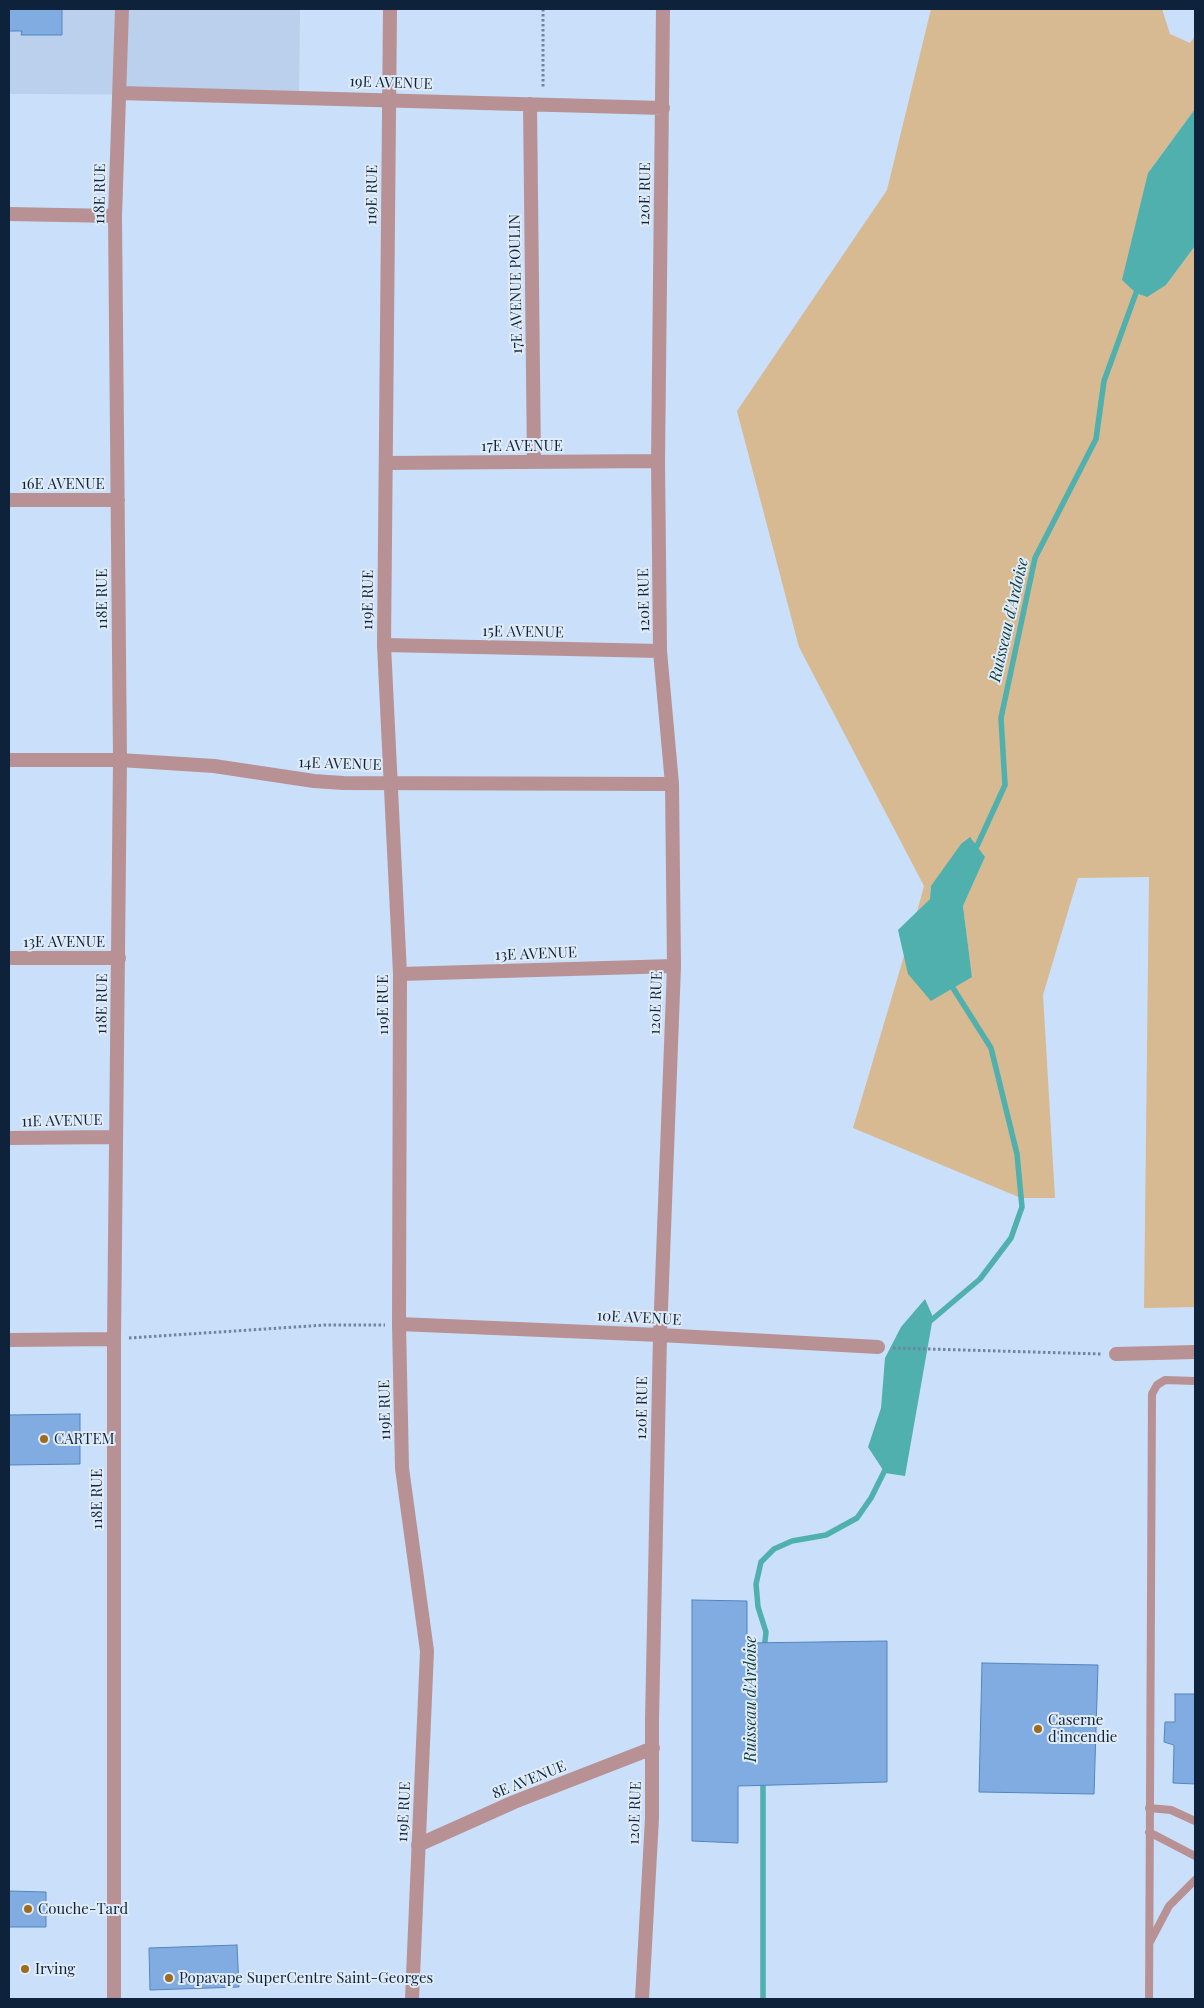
<!DOCTYPE html>
<html>
<head>
<meta charset="utf-8">
<style>
	body { margin:0 }
	#map { position:relative; width:1204px; height:2008px; overflow:hidden; background:#cadff9; font-family:"Playfair Display",serif }
	canvas { display:block }
	.frame { position:absolute; inset:0; border:10px solid #0e233b; pointer-events:none }
</style>
</head>
<body>
<div id="map">
<canvas width="1204" height="2008"></canvas>
<div class="frame"></div>
</div>
<script>
const ctx = document.querySelector('canvas').getContext('2d');
ctx.lineJoin = 'round';
function fillPath(path, color) { ctx.fillStyle = color; ctx.fill(path, 'evenodd'); }
const toPath = rows => new Path2D(rows.map(r => 'M' + r).join(''));
function trace(path, color, width, dash) { ctx.strokeStyle = color; ctx.lineWidth = width; ctx.lineCap = dash ? 'butt' : 'round'; ctx.setLineDash(dash || []); ctx.stroke(path); }
function drawText(font, color, halo, rows, align = 'center') {
  ctx.font = font + ' "Playfair Display",serif'; ctx.lineWidth = 4; ctx.setLineDash([]); ctx.textBaseline = 'middle'; ctx.strokeStyle = halo; ctx.fillStyle = color; for (const [text, x, y, turn = 0] of rows) {
    ctx.save(); ctx.translate(x, y); ctx.rotate((+turn || 0) * Math.PI / 180); ctx.textAlign = isNaN(turn) ? turn : align; if (halo) ctx.strokeText(text, 0, 0); ctx.fillText(text, 0, 0); ctx.restore();
  }
}
fillPath(toPath([
	[9,9,300,9,299,95,9,94]
]), '#bad0ec');
fillPath(toPath([
	[931,9,1162,9,1170,34,1190,43,1195,36,1195,109,1148,173,1166,285,1195,246,1195,1307,1144,1308,1149,877,1078,878,1043,995,1055,1198,1021,1198,853,1128,904,956,972,977,963,906,985,857,931,886,930,899,917,912,924,886,799,647,737,411,887,190]
]), '#d7b992');
fillPath(toPath([
	[1195,109,1195,246,1166,285,1147,297,1136,293,1122,280,1148,173],
	[970,837,985,857,963,906,972,977,931,1001,908,974,898,930,930,899,931,886,961,844],
	[925,1299,933,1317,905,1476,885,1473,868,1447,881,1408,885,1358,901,1327]
]), '#4fb0ae');
trace(toPath([
	[977,846,1005,785,1001,718,1035,558,1096,439,1104,381,1136,293],
	[928,1323,980,1279,1011,1238,1022,1207,1017,1154,991,1048,953,988],
	[764,1650,766,1632,758,1607,756,1584,761,1562,774,1549,792,1541,826,1535,857,1518,871,1498,887,1466],
	[763,1999,763,1779]
]), '#4fb0ae', 5.5);
const building = toPath([
	[9,9,62,9,62,35,21,35,22,31,9,31,9,9],
	[80,1414,80,1464,9,1465,9,1415,80,1414],
	[692,1600,747,1601,747,1643,887,1641,887,1782,738,1786,738,1843,692,1841,692,1600],
	[982,1663,1098,1665,1094,1794,979,1792,982,1663],
	[1175,1694,1195,1694,1195,1784,1173,1783,1174,1745,1164,1742,1165,1722,1175,1722,1175,1694],
	[9,1891,46,1892,46,1927,9,1927,9,1891],
	[237,1945,239,1987,150,1990,149,1948,237,1945]
]);
fillPath(building, '#80ace1');
trace(building, '#5385c0', 1);
trace(toPath([
	[543,9,543,89],
	[129,1338,325,1325,385,1325],
	[893,1348,1102,1354]
]), '#70859e', 3, [2.5, 2.5]);
trace(toPath([
	[1149,1808,1171,1810,1195,1821],
	[1149,1832,1195,1856],
	[1150,1942,1169,1906,1195,1880],
	[1149,1999,1152,1394,1157,1385,1165,1380,1195,1381]
]), '#b89194', 8);
trace(toPath([
	[119,93,663,108],
	[530,104,534,462],
	[9,214,115,216],
	[386,463,658,461],
	[9,500,118,500],
	[384,645,660,651],
	[9,760,120,760,214,766,314,781,343,783,672,784],
	[9,958,119,958],
	[400,974,674,966],
	[9,1138,116,1137],
	[399,1324,660,1335,878,1347],
	[9,1340,114,1339],
	[1116,1354,1195,1352],
	[418,1845,514,1802,653,1748],
	[114,1999,114,1339,120,760,115,216,122,9],
	[642,1999,652,1818,652,1720,660,1335,674,966,672,784,660,651,658,461,663,9]
]), '#b89194', 14);
trace(toPath([
	[390,9,384,645,400,974,399,1324,402,1468,427,1651,412,1999]
]), '#b89194', 14);
for (const [x, y, r, color] of [
	[44,1439,5,"#9c6b1e"],
	[1038,1729,5,"#9c6b1e"],
	[28,1909,5,"#9c6b1e"],
	[25,1969,5,"#9c6b1e"],
	[169,1978,5,"#9c6b1e"]
]) { const dot = new Path2D(); dot.arc(x, y, r, 0, 2 * Math.PI); ctx.fillStyle = color; ctx.fill(dot); trace(dot, '#e0ebf8', 2); }
drawText('15px', '#0e233b', '#e0ebf8', [
	["19E AVENUE",391,83,2],
	["118E RUE",100,194,-89],
	["120E RUE",645,194,-89],
	["119E RUE",372,195,-89],
	["17E AVENUE POULIN",516,284,-91],
	["17E AVENUE",522,446],
	["16E AVENUE",63,484],
	["118E RUE",102,599,-90],
	["119E RUE",368,600,-89],
	["120E RUE",644,600,-91],
	["15E AVENUE",523,632,1],
	["14E AVENUE",340,764,2],
	["13E AVENUE",64,942],
	["13E AVENUE",536,954,-2],
	["120E RUE",656,1003,-88],
	["118E RUE",102,1004,-89],
	["119E RUE",383,1005,-90],
	["11E AVENUE",62,1121,-1],
	["10E AVENUE",639,1318,3],
	["120E RUE",642,1408,-89],
	["119E RUE",385,1410,-91],
	["118E RUE",97,1499,-90],
	["8E AVENUE",529,1780,-22],
	["119E RUE",404,1812,-87],
	["120E RUE",635,1813,-88]
]);
drawText('15px', '#0e233b', '#e0ebf8', [
	["CARTEM",54,1439],
	["Caserne",1048,1720],
	["d'incendie",1048,1737],
	["Couche-Tard",38,1909],
	["Irving",35,1969],
	["Popavape SuperCentre Saint-Georges",179,1978]
], 'left');
drawText('italic 16px', '#0c3b3a', '#e0ebf8', [
	["Ruisseau d'Ardoise",1009,620,-77],
	["Ruisseau d'Ardoise",751,1699,-90]
]);
</script>
</body>
</html>
